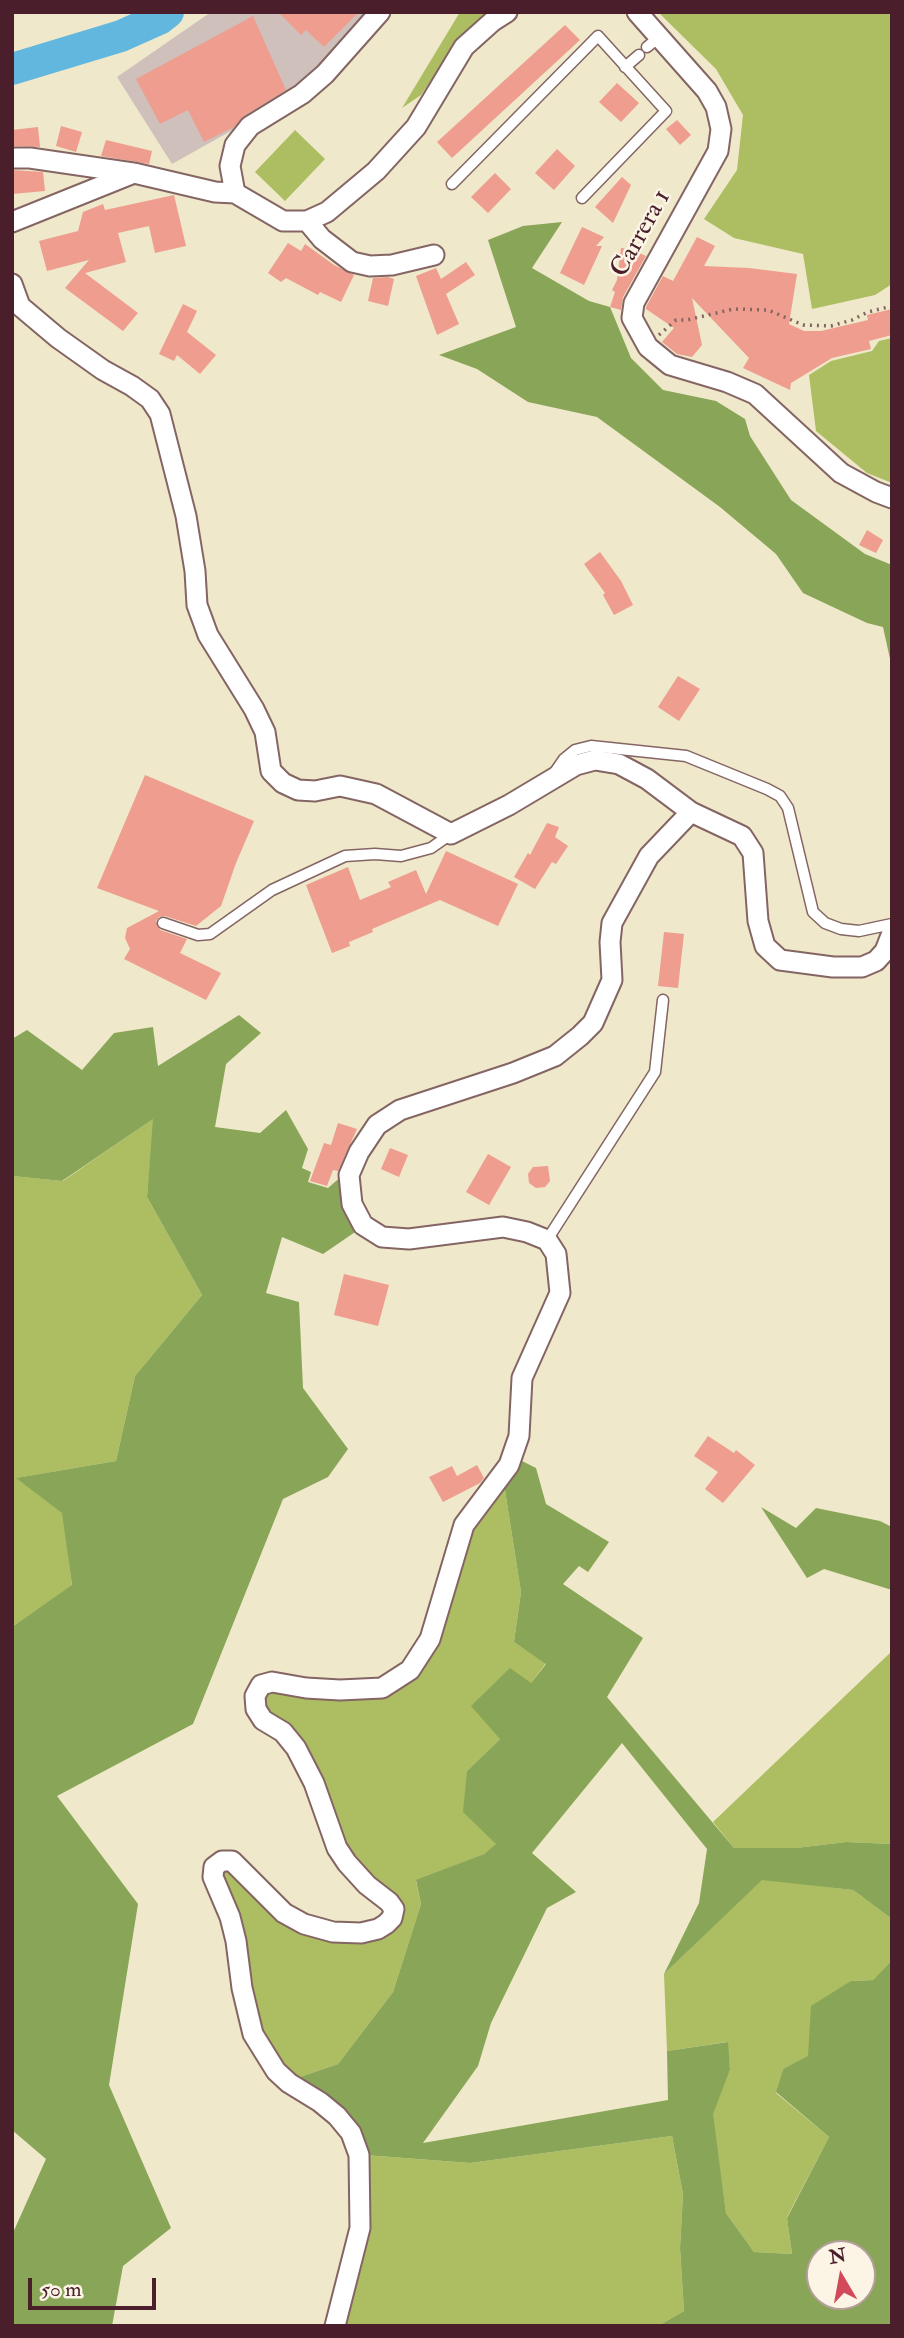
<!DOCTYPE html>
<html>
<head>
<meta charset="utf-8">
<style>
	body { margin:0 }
	#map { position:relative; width:904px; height:2338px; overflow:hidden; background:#efe8cb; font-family:"IM FELL Double Pica",serif }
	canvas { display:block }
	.frame { position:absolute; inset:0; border:14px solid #4a1f2b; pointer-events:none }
	.north { position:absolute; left:806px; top:2240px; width:70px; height:70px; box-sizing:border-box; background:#fcf5e5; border:2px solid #b59f9b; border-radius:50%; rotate:350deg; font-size:19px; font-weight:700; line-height:28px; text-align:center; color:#4a1f2b }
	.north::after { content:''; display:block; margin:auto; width:24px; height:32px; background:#d1495b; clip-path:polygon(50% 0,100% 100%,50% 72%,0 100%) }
	.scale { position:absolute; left:28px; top:2278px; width:128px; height:32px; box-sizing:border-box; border:4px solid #4a1f2b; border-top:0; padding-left:9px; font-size:21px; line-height:24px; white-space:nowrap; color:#4a1f2b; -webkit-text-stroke:5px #fcf5e5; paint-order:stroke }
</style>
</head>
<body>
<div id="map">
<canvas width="904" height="2338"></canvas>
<div class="frame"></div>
<div class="north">N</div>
<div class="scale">50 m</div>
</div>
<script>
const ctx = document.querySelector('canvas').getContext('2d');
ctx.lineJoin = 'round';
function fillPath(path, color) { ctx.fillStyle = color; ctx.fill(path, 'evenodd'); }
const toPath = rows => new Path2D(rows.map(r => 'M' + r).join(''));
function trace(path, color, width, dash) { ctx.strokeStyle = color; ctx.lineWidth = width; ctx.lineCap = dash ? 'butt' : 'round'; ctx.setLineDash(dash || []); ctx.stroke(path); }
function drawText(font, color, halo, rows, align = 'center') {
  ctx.font = font + ' "IM FELL Double Pica",serif'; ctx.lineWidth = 5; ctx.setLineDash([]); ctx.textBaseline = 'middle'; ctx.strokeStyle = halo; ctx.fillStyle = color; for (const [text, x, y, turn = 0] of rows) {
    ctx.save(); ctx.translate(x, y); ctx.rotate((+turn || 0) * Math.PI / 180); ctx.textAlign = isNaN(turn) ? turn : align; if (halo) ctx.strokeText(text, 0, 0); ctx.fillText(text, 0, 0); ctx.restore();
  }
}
fillPath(toPath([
	[211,12,373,12,297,94,172,164,117,77]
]), '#cfc0bb');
fillPath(toPath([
	[460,12,491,12,463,33,421,95,402,108],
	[658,12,892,12,892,284,875,295,812,309,803,254,734,238,704,219,737,170,743,115,716,69],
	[295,130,325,159,285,201,255,172],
	[892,338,892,483,867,473,816,431,809,375,831,361,872,351,879,341],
	[154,1118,147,1197,202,1295,135,1376,116,1461,17,1478,63,1513,72,1586,12,1627,12,1176,63,1181],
	[504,1484,521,1592,514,1642,546,1663,531,1683,500,1739,467,1771,497,1844,484,1854,416,1881,421,1904,393,1992,338,2064,294,2079,280,2067,258,2031,220,1870,229,1867,302,1930,399,1919,352,1859,262,1707,265,1690,401,1685,470,1528],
	[892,1651,892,1844,846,1842,796,1848,734,1848,713,1822],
	[762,1879,853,1890,892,1919,892,1960,873,1980,851,1981,808,2057,783,2069,776,2093,829,2137,787,2217,792,2254,754,2252,726,2213,712,2114,730,2070,727,2042,667,2051,664,1974],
	[672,2136,683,2194,680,2248,684,2311,658,2326,342,2326,365,2155,470,2163]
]), '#acbe61');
fillPath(toPath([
	[562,222,532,268,589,301,610,307,631,358,663,390,716,401,745,419,750,436,791,500,865,554,892,565,892,668,883,627,867,623,803,593,776,554,720,507,597,417,528,402,477,369,439,355,516,327,488,240,523,226],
	[239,1015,261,1033,226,1064,215,1127,260,1133,286,1110,308,1149,302,1168,311,1172,308,1182,328,1188,343,1175,358,1230,323,1254,282,1237,266,1293,299,1302,303,1388,348,1449,328,1477,283,1499,193,1724,57,1796,138,1904,109,2085,171,2228,123,2266,112,2326,12,2326,12,2235,46,2159,12,2130,12,1627,72,1585,62,1513,16,1478,116,1461,135,1376,202,1295,147,1197,153,1119,62,1181,12,1176,12,1039,27,1030,82,1070,114,1033,153,1027,158,1066],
	[518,1459,536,1468,546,1504,609,1542,588,1572,579,1566,563,1584,643,1638,607,1697,734,1848,796,1848,846,1842,892,1844,892,1919,853,1890,762,1880,664,1974,699,1903,707,1849,622,1743,532,1853,576,1892,547,1908,491,2023,478,2066,423,2143,668,2100,667,2051,728,2042,730,2070,713,2114,726,2213,754,2252,792,2254,787,2218,829,2137,776,2092,783,2069,808,2056,811,2006,851,1981,873,1980,892,1960,892,2326,658,2326,684,2311,680,2248,683,2194,672,2136,470,2163,365,2155,294,2079,338,2064,393,1992,421,1904,416,1880,484,1854,496,1844,463,1812,467,1771,500,1739,471,1706,510,1668,531,1683,546,1664,514,1642,521,1592,504,1484],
	[820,2254,862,2254,862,2296,820,2296],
	[761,1507,796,1528,816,1508,880,1521,892,1527,892,1590,824,1569,807,1578]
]), '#89a557');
trace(toPath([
	[12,69,121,36,159,19,168,12]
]), '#62b7de', 32);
fillPath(toPath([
	[278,12,359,12,324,47,306,30,301,35],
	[253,16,286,90,244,116,234,127,204,142,188,110,160,124,136,79],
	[565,25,580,40,452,158,437,142],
	[617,83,639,103,621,122,599,102],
	[677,120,691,135,680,145,666,129],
	[61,126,82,132,76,152,56,146],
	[38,127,40,147,12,146,12,130],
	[106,140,152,151,149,164,101,156],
	[557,149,575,166,554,190,535,173],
	[12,170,43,172,45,191,12,194],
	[495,173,511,189,488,213,471,197],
	[622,177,631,185,613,223,595,207],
	[174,195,186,246,155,253,149,226,118,233,126,262,85,273,138,313,123,331,65,288,89,260,47,271,39,241,78,231,83,212,103,204,105,210],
	[582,227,604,237,596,246,602,246,584,285,560,273],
	[697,237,715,246,704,266,749,268,797,274,789,324,804,331,821,331,868,320,867,315,892,309,892,335,869,341,871,349,832,358,791,383,790,390,743,368,749,358,692,298,702,345,692,357,677,354,662,342,674,328,646,309,646,307,663,276,673,281],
	[288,243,301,251,305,244,334,265,354,275,341,302,320,292,318,295,286,278,281,282,268,273],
	[621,248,630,249,646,256,623,297,621,310,610,307,615,292,612,290,617,280],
	[466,262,475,275,446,294,459,324,437,335,416,276,436,268,441,279],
	[388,277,394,279,388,306,368,301,373,278],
	[183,304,197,311,187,332,216,355,200,374,177,355,174,361,159,354],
	[867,530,883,540,876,553,859,545],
	[600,552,621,581,633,605,614,615,603,595,605,593,584,564],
	[678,676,700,689,679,721,658,707],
	[145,775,254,821,236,863,221,906,196,926,165,916,159,917,156,921,160,930,187,939,180,953,221,973,206,1000,124,959,130,949,125,938,127,928,159,911,97,888],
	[547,823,559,827,555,837,568,846,556,864,552,862,535,889,514,877,528,853,530,855],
	[446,851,518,884,498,926,440,900,372,929,373,932,349,942,350,946,332,953,306,885,348,867,360,900,391,887,388,882,416,870,426,894],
	[664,932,684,934,678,988,658,986],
	[338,1123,357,1129,338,1171,333,1170,327,1186,310,1181,324,1143,331,1145],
	[390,1148,408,1155,399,1177,381,1169],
	[488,1154,511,1167,489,1205,466,1192],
	[548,1166,550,1181,545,1187,536,1188,529,1183,528,1174,533,1167],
	[344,1274,389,1285,378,1326,334,1315],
	[708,1436,734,1453,736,1450,755,1465,723,1503,705,1489,718,1472,694,1456],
	[477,1465,484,1478,480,1483,443,1502,429,1477,452,1466,457,1476]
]), '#ee9d8e');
const service = toPath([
	[647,47,659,37],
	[625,67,639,55],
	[452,184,598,36,666,111,582,198],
	[555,772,564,759,575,750,591,746,686,756,767,789,780,796,788,808,813,912,825,923,841,929,859,931,892,924],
	[163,923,198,935,210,934,272,890,345,856,375,854,401,856,431,848,451,834],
	[547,1240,655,1072,663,1000]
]);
const minor = toPath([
	[637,12,707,91,716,107,721,129,718,151,634,303,632,318,648,347,670,365,727,382,755,394,841,473,876,492,892,498],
	[12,158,30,158,133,173],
	[235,193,283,221,307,221,327,212,376,171,416,127,464,47,493,21,507,12],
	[235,193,230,166,235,145,250,126,302,94,325,74,380,12],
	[307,221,322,239,352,262,370,266,392,265,434,255],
	[12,222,134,173,215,192,235,193],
	[12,284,20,306,58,338,103,370,132,386,150,399,160,414,186,516,195,571,197,605,208,635,254,709,265,732,271,771,283,783,298,790,315,791,340,786,376,794,451,834,509,805,576,765,595,760,619,764,647,779,691,812,742,836,753,853,758,921,765,946,780,960,833,967,862,967,876,961,885,951,892,933],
	[335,2326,360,2228,359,2155,351,2133,337,2116,320,2102,289,2083,276,2071,253,2034,242,1988,236,1941,230,1917,213,1877,214,1867,222,1861,232,1861,284,1913,304,1924,333,1932,361,1933,378,1929,386,1924,392,1918,394,1909,389,1902,367,1885,347,1863,337,1848,314,1783,296,1748,283,1732,263,1720,256,1709,255,1696,261,1685,272,1682,306,1688,340,1690,382,1688,410,1670,430,1639,464,1525,509,1465,519,1436,522,1378,560,1293,556,1254,547,1240,527,1232,503,1227,409,1239,382,1237,363,1225,352,1204,349,1175,359,1152,377,1125,400,1110,513,1073,555,1056,580,1036,593,1023,612,980,610,942,612,923,649,856,691,812]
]);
trace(service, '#846563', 13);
trace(minor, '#846563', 23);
trace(toPath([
	[659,335,676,320,687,320,733,309,768,310,803,325,831,326,852,320,868,312,892,306]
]), '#846563', 3.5, [2, 5]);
trace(service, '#fff', 10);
trace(minor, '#fff', 19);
drawText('26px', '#4a1f2b', '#fcf5e5', [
	["Carrera 1",642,234,-61]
]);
</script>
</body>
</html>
